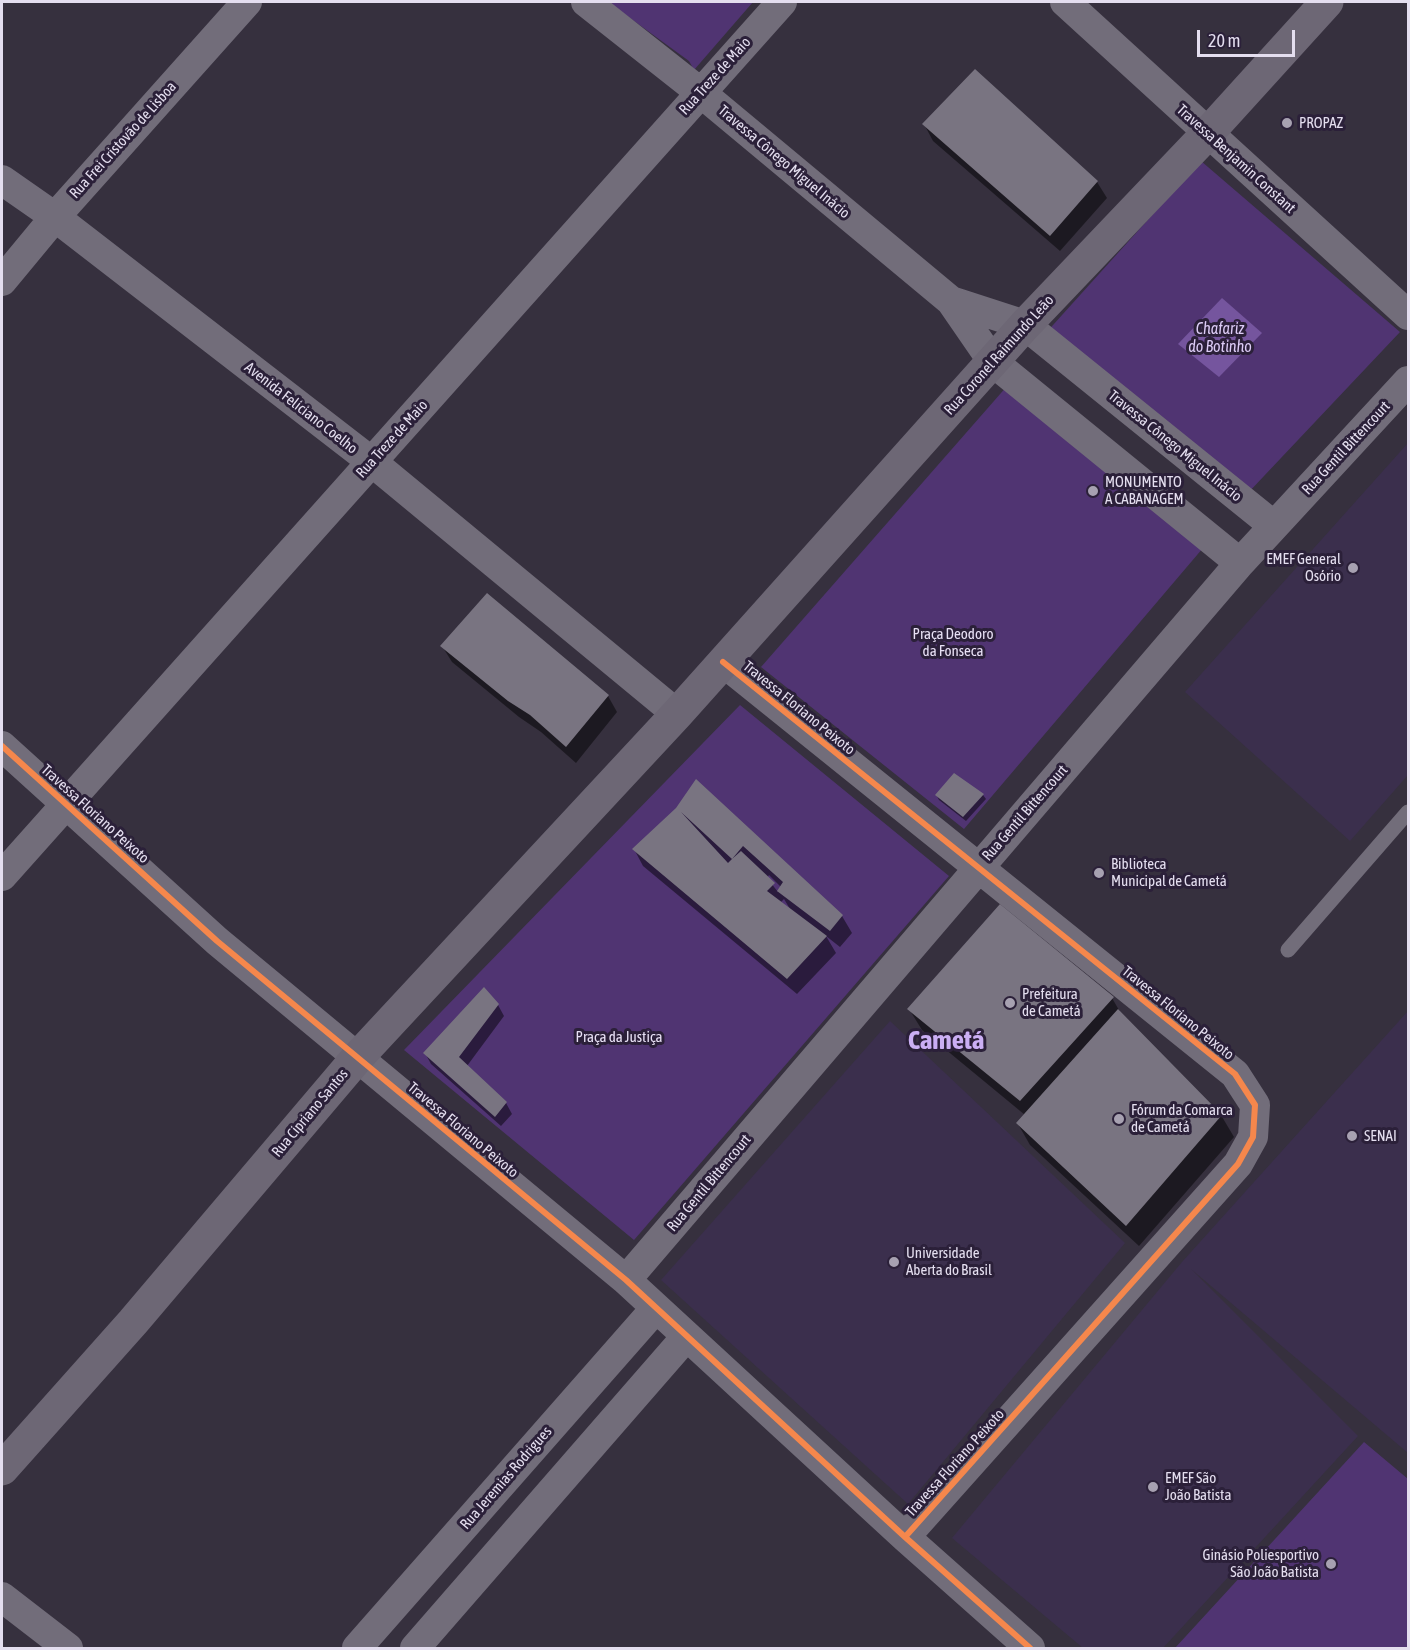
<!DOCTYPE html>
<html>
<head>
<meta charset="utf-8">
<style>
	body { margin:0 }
	#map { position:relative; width:1410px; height:1650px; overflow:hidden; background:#36303e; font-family:"Asap Condensed",sans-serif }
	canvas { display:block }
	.frame { position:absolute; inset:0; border:3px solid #e4deef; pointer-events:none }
	.scale { position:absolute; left:1197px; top:30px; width:98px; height:27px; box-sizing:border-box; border:3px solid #e4deef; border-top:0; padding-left:8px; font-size:18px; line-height:21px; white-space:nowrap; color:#e4deef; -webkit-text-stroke:4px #2b2039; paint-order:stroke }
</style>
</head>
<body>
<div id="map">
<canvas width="1410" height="1650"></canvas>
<div class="frame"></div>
<div class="scale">20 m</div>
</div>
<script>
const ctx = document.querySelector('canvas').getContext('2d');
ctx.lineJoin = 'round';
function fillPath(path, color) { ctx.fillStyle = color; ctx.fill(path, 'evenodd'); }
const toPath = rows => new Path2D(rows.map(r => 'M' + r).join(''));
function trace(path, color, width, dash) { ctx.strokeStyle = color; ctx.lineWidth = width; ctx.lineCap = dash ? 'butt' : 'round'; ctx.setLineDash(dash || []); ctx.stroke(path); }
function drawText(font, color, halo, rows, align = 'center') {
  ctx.font = font + ' "Asap Condensed",sans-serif'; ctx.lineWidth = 6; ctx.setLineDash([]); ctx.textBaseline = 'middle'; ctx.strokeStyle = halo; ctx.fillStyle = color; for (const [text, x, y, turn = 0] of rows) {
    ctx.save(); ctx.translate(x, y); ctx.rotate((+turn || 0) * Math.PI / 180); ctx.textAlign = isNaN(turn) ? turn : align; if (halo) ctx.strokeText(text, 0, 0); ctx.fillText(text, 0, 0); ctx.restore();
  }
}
fillPath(toPath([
	[1408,443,1408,775,1350,841,1185,692],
	[1408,1011,1408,1453,1191,1269,1358,1436,1163,1648,1083,1648,952,1538,1182,1262],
	[890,1021,1125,1243,908,1504,661,1280]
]), '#3b2f4d');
fillPath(toPath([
	[608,2,753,2,694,70,689,61],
	[1201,161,1400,332,1247,494,1044,335],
	[1008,385,1203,548,964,829,761,667],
	[740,705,949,876,634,1240,404,1050],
	[1364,1442,1408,1479,1408,1648,1175,1648]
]), '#503472');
fillPath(toPath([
	[1222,298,1262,333,1219,377,1178,344]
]), '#75559e');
fillPath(toPath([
	[975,71,1097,182,1107,198,1060,251,933,141,924,124],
	[442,646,608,696,617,712,576,763,541,732,519,717,452,662],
	[696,781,842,916,852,933,840,947,826,936,836,953,797,994,643,866,634,849,677,809],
	[769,875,781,887,778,892,767,878],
	[784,899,790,909,781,902],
	[983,795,986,799,966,821,939,800,937,796],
	[484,989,498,1005,504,1016,467,1066,506,1103,512,1114,501,1126,431,1064,425,1053],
	[1112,998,1123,1017,1221,1115,1234,1137,1139,1246,1030,1145,1018,1124,1025,1115,922,1030,909,1009]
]), '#0007');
fillPath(toPath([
	[975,69,1098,181,1050,236,922,124],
	[487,593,609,695,566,747,530,715,508,701,440,646],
	[954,773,984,794,963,817,935,795],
	[696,779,843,915,830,931,777,891,783,882,743,846,732,859,741,851,775,883,767,891,827,936,787,979,632,849,676,808],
	[681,812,732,859,728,863],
	[1000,904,1114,997,1020,1101,907,1009],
	[484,987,499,1004,459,1057,507,1102,495,1117,423,1053],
	[1118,1009,1222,1115,1126,1226,1016,1123]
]), '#797481');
trace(toPath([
	[1288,950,1408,812]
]), '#726d7a', 15);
trace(toPath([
	[586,2,700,92,951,301,993,362,1240,563],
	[1065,2,1408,315],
	[2,180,55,217,372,462,677,714],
	[2,281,55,217,247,2],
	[951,301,1025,325,1274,526],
	[723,662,1235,1074,1255,1105,1253,1137,1238,1164,905,1537],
	[2,746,217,941,626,1280,905,1537,1030,1648],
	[2,876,782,2],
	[626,1280,1240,563,1408,381],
	[2,1597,68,1648],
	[357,1648,656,1308],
	[415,1648,686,1337]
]), '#726d7a', 30);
trace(toPath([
	[2,1469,133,1322,357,1058,677,714,1025,325,1208,133,1327,2]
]), '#6d6775', 33);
trace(toPath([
	[723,662,1235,1074,1255,1105,1253,1137,1238,1164,905,1537],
	[2,746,217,941,626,1280,905,1537,1030,1648]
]), '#f5874c', 6);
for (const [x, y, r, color] of [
	[1287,123,6,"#a7a1b1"],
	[1093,491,6,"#a7a1b1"],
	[1353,568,6,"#a7a1b1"],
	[1099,873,6,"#a7a1b1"],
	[1010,1003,6,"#a7a1b1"],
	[1119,1119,6,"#a7a1b1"],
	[1352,1136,6,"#a7a1b1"],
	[894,1262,6,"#a7a1b1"],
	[1153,1487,6,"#a7a1b1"],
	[1331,1564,6,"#a7a1b1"]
]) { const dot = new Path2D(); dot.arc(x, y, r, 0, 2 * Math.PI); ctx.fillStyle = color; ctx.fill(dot); trace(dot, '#2b2039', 2); }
drawText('15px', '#e4deef', '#2b2039', [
	["Rua Treze de Maio",715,76,-48],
	["Rua Frei Cristovão de Lisboa",123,140,-48],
	["Travessa Benjamin Constant",1236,159,42],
	["Travessa Cônego Miguel Inácio",784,162,40],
	["Rua Coronel Raimundo Leão",999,355,-48],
	["Avenida Feliciano Coelho",301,408,38],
	["Rua Treze de Maio",392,439,-48],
	["Travessa Cônego Miguel Inácio",1175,446,39],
	["Rua Gentil Bittencourt",1346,448,-47],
	["Travessa Floriano Peixoto",799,708,39],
	["Rua Gentil Bittencourt",1025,813,-49],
	["Travessa Floriano Peixoto",95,814,42],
	["Travessa Floriano Peixoto",1178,1013,39],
	["Rua Cipriano Santos",310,1113,-50],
	["Travessa Floriano Peixoto",463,1130,40],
	["Rua Gentil Bittencourt",709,1183,-50],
	["Travessa Floriano Peixoto",955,1463,-48],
	["Rua Jeremias Rodrigues",506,1478,-49]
]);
drawText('15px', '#e4deef', '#2b2039', [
	["PROPAZ",1299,123],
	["MONUMENTO",1105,482],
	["A CABANAGEM",1105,499],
	["EMEF General",1341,559,"right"],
	["Osório",1341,576,"right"],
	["Biblioteca",1111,864],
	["Municipal de Cametá",1111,881],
	["Prefeitura",1022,994],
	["de Cametá",1022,1011],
	["Fórum da Comarca",1131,1110],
	["de Cametá",1131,1127],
	["SENAI",1364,1136],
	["Universidade",906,1253],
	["Aberta do Brasil",906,1270],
	["EMEF São",1165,1478],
	["João Batista",1165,1495],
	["Ginásio Poliesportivo",1319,1555,"right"],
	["São João Batista",1319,1572,"right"]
], 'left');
drawText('15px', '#e8e0f5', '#2b2039', [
	["Praça Deodoro",953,634],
	["da Fonseca",953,651],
	["Praça da Justiça",619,1037]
]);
drawText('italic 16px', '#ddccf7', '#2b2039', [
	["Chafariz",1220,329],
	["do Botinho",1220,347]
]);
drawText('bold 27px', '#cbaff4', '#2b2039', [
	["Cametá",946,1040]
]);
</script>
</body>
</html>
